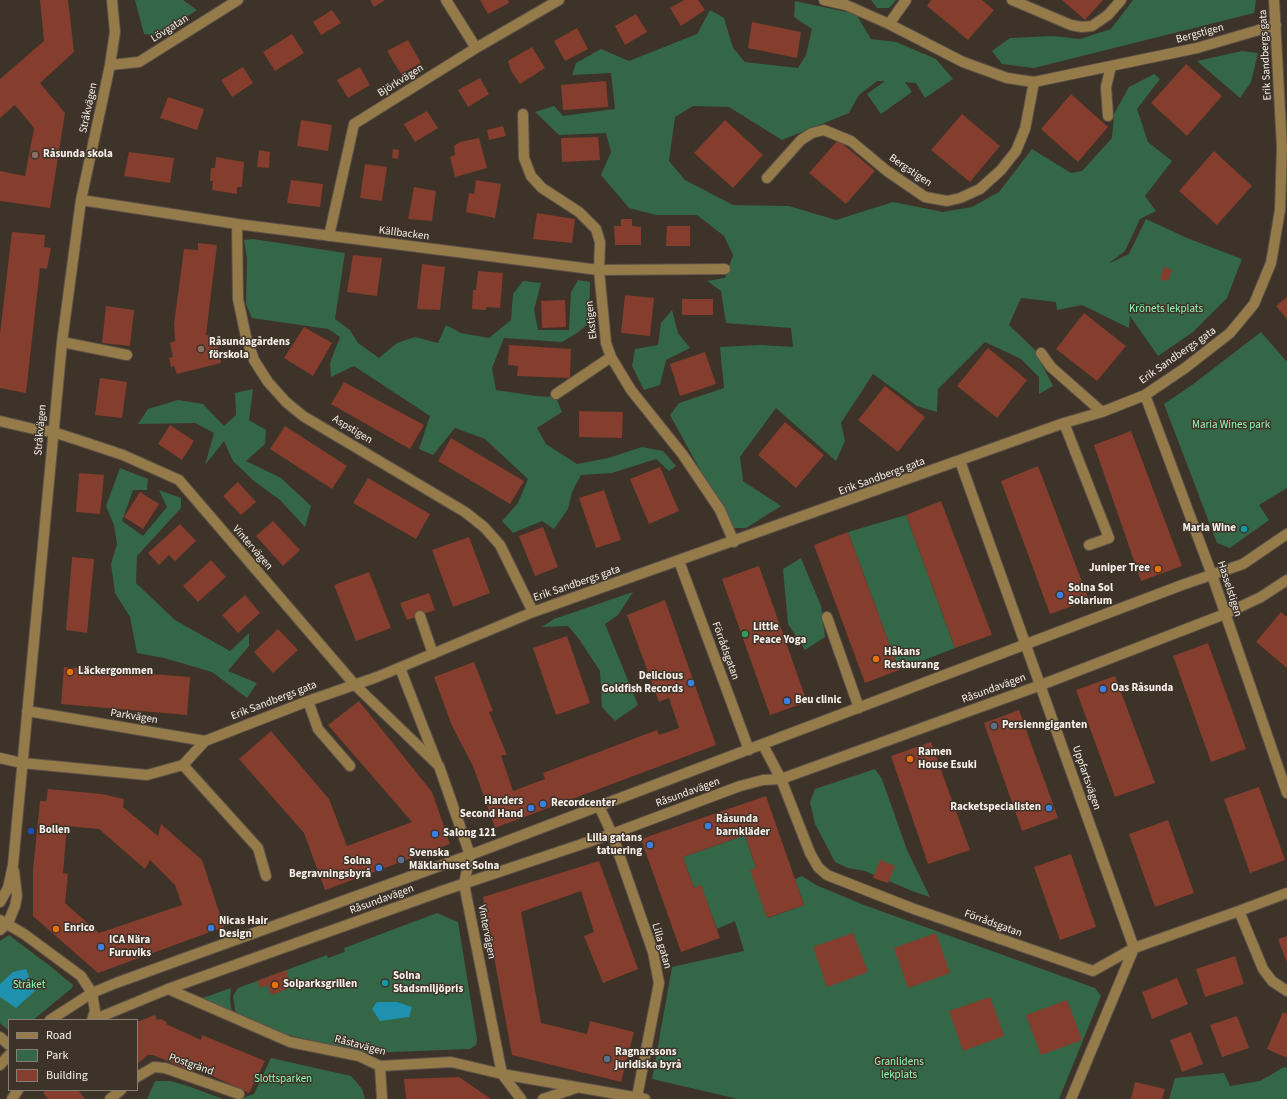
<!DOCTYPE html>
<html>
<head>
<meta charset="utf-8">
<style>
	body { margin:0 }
	#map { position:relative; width:1287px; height:1099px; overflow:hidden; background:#3d3329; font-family:"Source Sans 3",sans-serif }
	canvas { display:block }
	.legend { position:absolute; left:8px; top:1019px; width:130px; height:72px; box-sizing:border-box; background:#3d3329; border:1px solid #887f77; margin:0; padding:5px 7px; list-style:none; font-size:12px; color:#f8f1eb }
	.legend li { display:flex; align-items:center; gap:8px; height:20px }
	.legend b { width:20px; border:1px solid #887f77 }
</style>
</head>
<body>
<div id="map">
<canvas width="1287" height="1099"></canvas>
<ul class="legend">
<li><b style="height:5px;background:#957a4a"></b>Road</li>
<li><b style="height:11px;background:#346747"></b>Park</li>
<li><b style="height:11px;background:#853d2d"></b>Building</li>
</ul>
</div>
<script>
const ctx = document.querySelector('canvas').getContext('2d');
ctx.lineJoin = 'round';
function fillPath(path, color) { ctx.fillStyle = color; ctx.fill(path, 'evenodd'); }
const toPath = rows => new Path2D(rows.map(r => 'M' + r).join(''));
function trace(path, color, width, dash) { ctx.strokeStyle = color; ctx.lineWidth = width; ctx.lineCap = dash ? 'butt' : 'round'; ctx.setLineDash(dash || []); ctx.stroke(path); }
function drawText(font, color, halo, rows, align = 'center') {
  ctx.font = font + ' "Source Sans 3",sans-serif'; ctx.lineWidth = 3; ctx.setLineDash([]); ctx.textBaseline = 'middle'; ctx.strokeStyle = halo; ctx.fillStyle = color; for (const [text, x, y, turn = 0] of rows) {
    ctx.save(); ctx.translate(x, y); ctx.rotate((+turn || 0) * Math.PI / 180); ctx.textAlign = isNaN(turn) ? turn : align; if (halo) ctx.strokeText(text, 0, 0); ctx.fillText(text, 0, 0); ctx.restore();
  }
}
fillPath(toPath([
	[135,0,183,0,197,10,157,36,144,34],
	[871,0,896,0,889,8,877,8],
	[1133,0,1256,0,1254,13,1034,68,1002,64,992,51,1010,38,1053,36,1080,39,1111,29],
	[795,1,856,14,871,39,896,42,936,59,953,79,925,98,916,83,905,82,912,92,881,114,867,94,885,81,877,81,859,95,849,113,782,140,729,107,693,106,675,117,669,161,685,180,733,205,789,206,836,220,893,202,943,212,972,207,999,192,1032,149,1071,173,1082,171,1112,138,1114,114,1129,87,1154,74,1160,79,1137,109,1148,142,1172,161,1145,196,1156,211,1140,219,1125,251,1108,264,1129,254,1146,219,1187,238,1242,259,1227,298,1193,332,1158,356,1130,316,1129,328,1082,305,1057,310,1056,302,1021,298,1009,325,1034,349,1053,386,1039,394,1039,377,1021,359,985,342,938,389,937,412,917,406,873,374,841,423,845,441,836,461,776,408,740,457,743,481,781,506,746,528,732,528,670,415,679,403,724,388,720,347,761,345,793,347,791,328,726,323,721,291,707,281,725,278,733,255,724,236,697,215,656,215,629,208,601,175,611,152,606,133,559,135,535,112,554,106,563,116,615,109,611,73,572,75,576,63,601,49,629,61,697,34,710,10,724,18,733,48,745,62,798,68,806,55,812,29,794,17],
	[1242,51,1258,53,1251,82,1240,98,1197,61],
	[253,239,345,253,335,319,350,330,358,343,379,358,397,343,415,337,438,343,446,325,461,333,489,338,511,320,513,294,523,281,541,283,534,310,538,330,569,330,571,292,578,280,590,282,589,323,577,333,562,342,504,338,492,368,496,390,536,396,556,397,562,412,537,428,546,444,577,464,608,458,642,447,663,451,676,466,669,471,656,459,612,473,581,475,572,492,568,509,554,529,542,521,513,533,502,521,518,503,528,479,485,439,455,428,433,455,419,449,430,416,354,366,331,377,330,363,340,337,328,329,252,318,246,304,247,258,244,240],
	[672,310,678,333,690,348,666,360,660,385,644,390,632,366,635,349,658,345,661,323],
	[1261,332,1287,362,1287,488,1259,505,1269,520,1230,548,1217,543,1164,404,1192,385],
	[253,389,249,420,266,430,265,444,246,461,281,478,311,506,305,527,280,500,254,481,233,461,224,441,205,465,214,433,195,423,138,424,148,409,178,400,203,404,224,426,236,415,235,393],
	[120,468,148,479,147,490,133,490,122,521,143,536,167,507,159,490,181,498,181,508,137,556,136,583,175,620,230,651,249,633,249,646,228,671,257,683,247,698,212,672,164,658,137,653,130,617,115,593,111,564,117,544,114,525,106,506],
	[906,515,955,648,899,670,848,532],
	[801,558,821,606,825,637,805,650,788,624,783,569],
	[633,592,618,615,605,624,638,705,615,721,602,707,600,671,579,639,568,626,542,627,554,619],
	[875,769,882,779,907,850,930,897,912,891,865,871,848,868,835,862,815,824,810,802,815,789],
	[745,835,756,868,751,870,768,918,804,905,795,879,802,876,816,885,864,905,1095,988,1101,996,1059,1099,738,1099,652,1079,672,967,744,951,735,921,717,929,701,886,694,888,683,857],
	[437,913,458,922,477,1039,476,1045,470,1049,367,1053,279,1033,238,1014,235,1010,233,996,238,988,327,955,328,958,345,952,344,948],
	[9,935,50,966,73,985,72,988,33,1020,9,1020,9,1031,0,1023,0,941],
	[231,988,230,1000,232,1012,200,999],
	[271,1058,351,1076,362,1089,365,1099,240,1099,254,1094],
	[1284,1067,1287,1068,1287,1099,1169,1099,1175,1078,1224,1073,1230,1086,1260,1081],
	[155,1081,170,1081,185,1085,223,1099,147,1099]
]), '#346747');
fillPath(toPath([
	[26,969,35,991,16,1008,0,997,0,984,13,972],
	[377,1002,397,1002,412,1007,409,1017,380,1021,372,1009]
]), '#1f90ad');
fillPath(toPath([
	[40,0,68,0,74,52,40,83,65,113,50,208,0,201,0,171,25,176,34,128,15,105,0,118,0,79,44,41],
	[370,0,385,0,374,7],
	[480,0,508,0,509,3,488,14],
	[684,0,698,0,705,10,681,26,670,8],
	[931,0,982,0,994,10,968,40,927,6],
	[1062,0,1103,0,1085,20],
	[332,10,341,23,321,35,313,22],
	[636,14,647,32,625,45,615,26],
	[752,22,801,32,797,58,748,48],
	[577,28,588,49,565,61,554,41],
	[292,34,304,53,275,71,263,52],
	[408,40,421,63,401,74,387,51],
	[532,47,545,68,520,84,511,71,508,61],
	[1186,64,1222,96,1187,136,1151,103],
	[243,67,253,83,232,97,221,80],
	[360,67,370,85,348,98,337,80],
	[480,78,489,94,468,107,458,90],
	[606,81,608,107,563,110,561,85],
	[1071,94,1108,127,1078,162,1041,129],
	[168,97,204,109,197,130,160,118],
	[427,111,438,128,415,142,404,124],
	[962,114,1000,146,970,182,931,150],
	[301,120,332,125,328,151,297,146],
	[725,120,763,155,733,188,694,153],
	[503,126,506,136,489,140,487,130],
	[598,137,600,160,562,162,561,138],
	[479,138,487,168,455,177,450,157,455,155,454,146,460,142],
	[838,140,875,171,846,204,809,173],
	[393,149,399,150,398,159,392,158],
	[259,150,270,152,269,168,257,167],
	[1214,151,1252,186,1217,225,1179,191],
	[129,152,174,158,170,183,124,176],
	[216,157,244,162,242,187,237,187,237,194,212,190,213,181,210,181,211,168,215,168],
	[365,164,387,167,382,201,360,198],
	[291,180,323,184,320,207,287,203],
	[476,180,501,184,495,218,466,212,469,193,474,194],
	[414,187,436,191,432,221,408,219],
	[537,213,575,219,572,243,533,239],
	[621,219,632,219,632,226,641,227,641,245,615,245,614,226,621,226],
	[667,226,690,226,690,246,666,246],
	[12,232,45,235,44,247,51,248,47,269,40,268,26,393,0,388,0,334],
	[198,243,217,245,206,335,216,337,221,363,177,374,174,366,171,367,169,358,173,357,170,343,175,341,174,324,184,249,198,250],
	[353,255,382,258,377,296,347,292],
	[422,264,445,267,440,310,417,309],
	[1164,267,1172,270,1168,281,1160,279],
	[478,271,503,273,500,308,486,307,486,310,472,309,473,290,476,290],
	[625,295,654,298,650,336,621,333],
	[1287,297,1287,319,1276,306],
	[682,299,713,299,713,315,682,315],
	[565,300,566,327,542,328,541,301],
	[106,306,134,310,130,346,102,343],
	[1084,313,1126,346,1097,381,1056,349],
	[304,327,332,343,313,376,284,358],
	[509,345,571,349,570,378,517,376,518,366,508,365],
	[988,348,1027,380,997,418,957,386],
	[705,352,716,384,680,396,670,364],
	[100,378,127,382,122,418,95,415],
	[344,382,424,425,410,449,331,404],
	[885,386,925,417,898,452,858,420],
	[579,411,623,412,622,438,579,437],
	[785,422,824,455,796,488,758,455],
	[170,425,194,441,182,460,158,444],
	[285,426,347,466,332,489,270,449],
	[1131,431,1182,566,1141,581,1094,445],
	[451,438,524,481,510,504,438,461],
	[1038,466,1089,600,1050,614,1001,481],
	[660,467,679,511,649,524,630,479],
	[79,473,104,475,100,514,76,512],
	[368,478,430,514,416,539,353,503],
	[238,482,256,502,241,515,223,496],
	[604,490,621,540,596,548,579,498],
	[140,492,159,504,143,529,124,517],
	[941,501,992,635,955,648,906,515],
	[273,521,300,550,283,566,256,536],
	[180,524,196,541,175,561,169,555,159,565,148,553],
	[543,527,558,567,535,576,519,536],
	[848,532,899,670,865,683,814,545],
	[469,537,490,593,453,607,432,550],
	[72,557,94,559,87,633,66,630],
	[211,560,226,577,198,602,183,586],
	[759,566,807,702,770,715,722,579],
	[369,572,391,628,356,641,334,585],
	[429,593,435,610,407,620,400,603],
	[245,595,260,613,238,633,222,615],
	[665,600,716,745,495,828,473,766,452,726,434,677,474,662,493,711,489,712,507,755,501,755,513,791,545,779,543,773,657,730,659,735,679,728,669,698,659,702,627,615],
	[1281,612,1287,617,1287,668,1256,642],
	[278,629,298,650,273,673,254,652],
	[567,636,590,703,556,715,533,648],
	[1208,643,1246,749,1211,762,1173,656],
	[64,667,190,677,187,715,61,704],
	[1115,676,1155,783,1115,797,1076,690],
	[359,701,432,792,450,844,325,890,304,833,239,759,271,731,329,799,347,846,412,822,328,725],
	[1019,710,1058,818,1022,831,984,723],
	[931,742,970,850,928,864,891,756],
	[1259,787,1285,860,1250,873,1224,799],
	[48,789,102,794,124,799,123,807,158,836,161,824,202,860,224,927,98,973,33,916,33,870,40,801,46,801],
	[67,826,99,829,145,869,150,860,175,885,182,905,99,933,65,903,68,874,63,873],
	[766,796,804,905,767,918,750,870,756,868,745,835,683,857,694,888,701,885,720,938,681,952,641,839],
	[1168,820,1194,893,1155,907,1129,834],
	[1071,854,1096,927,1060,940,1034,867],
	[880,860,895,866,888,883,873,878],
	[599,861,638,969,603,983,584,936,594,932,581,891,521,912,541,1023,587,1034,590,1021,634,1032,621,1082,512,1055,483,897],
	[853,933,868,972,827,987,813,947],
	[936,933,950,973,908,988,894,948],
	[1287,936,1287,963,1278,939],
	[1235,956,1244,984,1205,997,1196,969],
	[286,970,292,987,271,995,268,985,260,988,257,981],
	[1177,978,1188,1004,1152,1019,1142,992],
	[990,997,1004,1036,963,1051,949,1011],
	[1067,1000,1082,1040,1041,1055,1026,1015],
	[1283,1012,1287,1014,1287,1058,1267,1049],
	[155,1015,157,1020,161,1019,167,1022,166,1024,201,1040,202,1035,265,1061,249,1093,195,1068,193,1072,153,1055,148,1055,137,1064,137,1022],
	[1237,1016,1249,1048,1222,1057,1210,1025],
	[1191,1032,1203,1064,1182,1072,1170,1040],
	[459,1077,491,1099,406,1099,404,1079],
	[1135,1082,1165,1089,1162,1099,1131,1099],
	[46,1090,80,1090,79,1091,85,1099,48,1099,43,1093]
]), '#853d2d');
const minor = toPath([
	[446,0,476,48],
	[824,0,846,5,889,24,963,62,1007,78,1034,82,1197,48,1276,25],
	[1012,0,1071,25,1082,27,1092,26,1108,15,1121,0],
	[889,24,906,0],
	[110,65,139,62,238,0],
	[523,114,524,158,531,176,542,188,579,212,596,229,600,242,599,270,606,343,611,357,631,390,683,455,720,510,734,542],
	[1108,116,1106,87,1111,66],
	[767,178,801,140,812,133,824,130,851,141,887,171,925,197,947,201,960,198,980,189,1001,170,1016,151,1025,129,1034,82],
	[81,200,237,224,599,270,725,269],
	[237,224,238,299,246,337,254,360,268,382,286,402,303,416,465,512,484,527,500,545,533,612],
	[329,236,354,124,476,48,559,0],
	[62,342,127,355],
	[1041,353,1051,367,1102,412],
	[556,394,611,357],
	[1145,395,1212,575,1287,793],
	[0,421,34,429,53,432,78,440,123,455,179,480,355,685,439,766,470,855,464,884,502,1074,521,1099],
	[1064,423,1109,538,1089,545],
	[960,461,1134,948,1071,1099],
	[679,561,749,750],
	[420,616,433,654],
	[827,617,859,708],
	[400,668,437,763],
	[308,701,318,729,350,766],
	[27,711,205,741],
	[763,745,781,779,810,853,818,867,827,875,914,909,1093,971,1134,948,1239,911,1287,893],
	[0,758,22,763,147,775,183,765,205,741,308,701,377,677,533,612,1064,423,1102,412,1145,395,1185,368,1230,333,1254,304,1271,263,1280,210,1282,147,1274,0],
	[183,765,258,848,266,876],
	[599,806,612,834,653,952,659,983,637,1097],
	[0,902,8,888,13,865,62,342,81,200,110,65,115,32,112,0],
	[1239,911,1263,969,1272,981,1287,991],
	[0,920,24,934,81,976,92,993,95,1011,92,1020],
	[0,930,8,923,15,906,17,896,14,871],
	[168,989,290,1042,359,1056,380,1066,451,1062,502,1074,645,1099],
	[50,1020,92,993,116,983,470,855,1182,585,1243,564,1287,534],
	[93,1020,168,989,442,891,612,834,740,786,763,780,781,779,1041,685,1225,614,1261,597,1287,580],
	[0,1037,9,1045],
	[0,1065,9,1055],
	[380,1066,382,1099],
	[137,1077,154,1067,165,1068,239,1094],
	[12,1099,18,1090],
	[110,1099,121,1090],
	[543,1099,576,1088]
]);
trace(minor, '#5b5148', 12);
trace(minor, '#957a4a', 10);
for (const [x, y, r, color] of [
	[35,155,4,"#8d6e63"],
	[201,349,4,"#8d6e63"],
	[1244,529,4,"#0f9aa8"],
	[1158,569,4,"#e8710a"],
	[1060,595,4,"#3f7fe0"],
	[745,634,4,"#2e9e5b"],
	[876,659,4,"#e8710a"],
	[70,672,4,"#e8710a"],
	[691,683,4,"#3f7fe0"],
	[1103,689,4,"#3f7fe0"],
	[787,701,4,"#3f7fe0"],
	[994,726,4,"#5c6f8a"],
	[910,759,4,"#e8710a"],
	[543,804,4,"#3f7fe0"],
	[531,808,4,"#3f7fe0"],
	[1049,808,4,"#3f7fe0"],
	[708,826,4,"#3f7fe0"],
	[31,831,4,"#1a4fb4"],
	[435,834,4,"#3f7fe0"],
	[650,845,4,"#3f7fe0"],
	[401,860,4,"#5c6f8a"],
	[379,868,4,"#3f7fe0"],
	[211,928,4,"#3f7fe0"],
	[56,929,4,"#e8710a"],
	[101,947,4,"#3f7fe0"],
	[385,983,4,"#0f9aa8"],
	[275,985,4,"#e8710a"],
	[607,1059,4,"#5c6f8a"]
]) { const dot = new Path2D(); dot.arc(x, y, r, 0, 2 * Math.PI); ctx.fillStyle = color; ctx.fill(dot); trace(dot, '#3d3329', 1.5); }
drawText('11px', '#f8f1eb', '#3d3329', [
	["Lövgatan",170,29,-32],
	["Bergstigen",1200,34,-15],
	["Erik Sandbergs gata",1266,55,-93],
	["Björkvägen",401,81,-32],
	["Stråkvägen",89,108,-78],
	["Bergstigen",910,171,34],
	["Källbacken",404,234,7],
	["Ekstigen",592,320,-96],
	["Erik Sandbergs gata",1178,356,-35],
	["Stråkvägen",41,430,-85],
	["Aspstigen",352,430,31],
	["Erik Sandbergs gata",882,477,-20],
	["Vintervägen",252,548,49],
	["Erik Sandbergs gata",577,584,-19],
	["Hasselstigen",1229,589,72],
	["Förrådsgatan",725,651,70],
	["Råsundavägen",994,689,-20],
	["Erik Sandbergs gata",274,701,-21],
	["Parkvägen",134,717,9],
	["Uppfartsvägen",1086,778,71],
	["Råsundavägen",688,793,-20],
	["Råsundavägen",382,900,-20],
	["Förrådsgatan",993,924,20],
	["Vintervägen",486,932,79],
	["Lilla gatan",661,946,74],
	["Råstavägen",360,1046,15],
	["Postgränd",191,1065,19]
]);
drawText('bold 11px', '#f8f1eb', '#3d3329', [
	["Råsunda skola",43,155],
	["Råsundagårdens",209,343],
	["förskola",209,356],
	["Maria Wine",1236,529,"right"],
	["Juniper Tree",1150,569,"right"],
	["Solna Sol",1068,589],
	["Solarium",1068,602],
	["Little",753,628],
	["Peace Yoga",753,641],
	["Håkans",884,653],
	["Restaurang",884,666],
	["Läckergommen",78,672],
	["Delicious",683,677,"right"],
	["Goldfish Records",683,690,"right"],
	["Oas Råsunda",1111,689],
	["Beu clinic",795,701],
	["Persienngiganten",1002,726],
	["Ramen",918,753],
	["House Esuki",918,766],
	["Harders",523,802,"right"],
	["Second Hand",523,815,"right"],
	["Recordcenter",551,804],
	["Racketspecialisten",1041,808,"right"],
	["Råsunda",716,820],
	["barnkläder",716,833],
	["Bollen",39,831],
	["Salong 121",443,834],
	["Lilla gatans",642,839,"right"],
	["tatuering",642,852,"right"],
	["Svenska",409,854],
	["Mäklarhuset Solna",409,867],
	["Solna",371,862,"right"],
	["Begravningsbyrå",371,875,"right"],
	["Nicas Hair",219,922],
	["Design",219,935],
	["Enrico",64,929],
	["ICA Nära",109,941],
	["Furuviks",109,954],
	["Solna",393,977],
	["Stadsmiljöpris",393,990],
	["Solparksgrillen",283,985],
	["Ragnarssons",615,1053],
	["juridiska byrå",615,1066]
], 'left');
drawText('11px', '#92f9b7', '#3d3329', [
	["Krönets lekplats",1166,310],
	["Maria Wines park",1231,426],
	["Stråket",29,986],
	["Granlidens",899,1063],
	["lekplats",899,1076],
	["Slottsparken",283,1080]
]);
</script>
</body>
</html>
